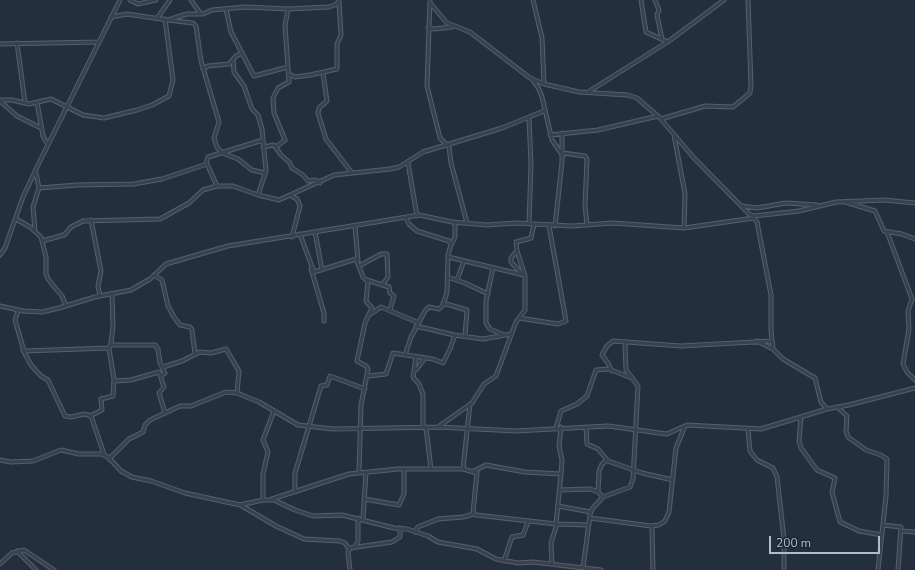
<!DOCTYPE html>
<html>
<head>
<meta charset="utf-8">
<style>
	body { margin:0 }
	#map { position:relative; width:915px; height:570px; overflow:hidden; background:#242f3e; font-family:"Nunito Sans",sans-serif }
	canvas { display:block }
	.scale { position:absolute; left:769px; top:536px; width:111px; height:18px; box-sizing:border-box; border:2px solid #b4bcc9; border-top:0; padding-left:5px; font-size:12px; line-height:14px; white-space:nowrap; color:#b4bcc9; -webkit-text-stroke:3px #1d2633; paint-order:stroke }
</style>
</head>
<body>
<div id="map">
<canvas width="915" height="570"></canvas>
<div class="scale">200 m</div>
</div>
<script>
const ctx = document.querySelector('canvas').getContext('2d');
ctx.lineJoin = 'round';
const toPath = rows => new Path2D(rows.map(r => 'M' + r).join(''));
function trace(path, color, width, dash) { ctx.strokeStyle = color; ctx.lineWidth = width; ctx.lineCap = dash ? 'butt' : 'round'; ctx.setLineDash(dash || []); ctx.stroke(path); }
const street = toPath([
	[130,0,138,4,156,0],
	[191,0,200,13],
	[430,0,427,86,440,138,449,147,451,163,467,223],
	[533,0,542,38,544,84],
	[641,0,646,32,668,42],
	[655,0,659,10,657,15,662,39],
	[430,3,447,23,470,32,530,78,544,84,579,92,628,95,637,98,660,118,694,158,749,214,754,216,799,211,836,202,884,200,915,203],
	[226,9,231,32,254,76,288,67],
	[111,17,127,14,168,20,187,14,203,14,212,10,245,7,288,9,329,7,337,4,339,0],
	[158,17,170,0],
	[168,20,193,23,196,26,201,61,219,122,214,138,217,147,222,153,238,159,252,170,265,173],
	[428,27,434,29,452,27],
	[17,43,25,103],
	[0,44,98,42],
	[233,59,234,72,244,86,252,109,258,115,262,129,266,171,258,195],
	[203,69,208,66,229,64,236,56,242,53],
	[323,73,327,101,319,108,318,113,326,139,352,173],
	[289,74,295,77,310,75,337,69,337,44,341,35,339,1],
	[532,79,539,89,542,97,552,140,563,156],
	[588,92,669,41,724,0],
	[0,100,12,100,29,104,51,99,83,115,104,118,137,110,152,105,169,96,173,80,165,19],
	[0,101,17,116,41,128],
	[37,102,43,136,48,145],
	[661,119,705,106,733,107,750,93,751,85,748,0],
	[550,135,598,130,658,116],
	[674,135,685,194,684,228],
	[263,147,274,145,281,155,290,163,292,168,303,175,308,181,316,180,320,183],
	[276,147,285,140,274,113,273,98,278,88,289,82,285,26,288,9],
	[563,153,585,156,587,159,585,206,587,225],
	[408,163,417,216],
	[206,164,208,157,263,140],
	[39,188,77,185,134,184,162,179,207,164,217,186],
	[290,195,297,199,300,206,292,237],
	[845,202,875,211,884,231,902,234,915,239],
	[742,206,757,208,786,203,817,205],
	[753,217,757,222,771,295,771,330,773,349,783,359,815,378,821,402,827,409],
	[16,219,30,227,41,237,46,257,46,274,48,279,62,296,66,306],
	[91,220,101,271,98,286,100,296],
	[529,224,531,164,529,118],
	[355,226,358,261],
	[555,226,562,162,562,133],
	[35,231,33,207,39,188,36,173],
	[315,232,322,270],
	[887,232,912,299,908,311,909,329,903,364,907,372,915,380],
	[300,234,314,272,356,259,363,277,368,282,366,301,372,308,365,323,357,361,366,366,368,369,361,405,359,472],
	[42,241,64,235,71,227,83,221,160,219,189,203,203,190,217,186,233,186,258,195,279,200,334,175,390,169,399,167,423,152,502,128,544,111],
	[451,245,455,237,455,222],
	[517,251,511,258,511,262,523,275],
	[0,255,5,248,23,197,39,163,120,0],
	[448,257,524,275],
	[359,266,381,254,387,254,388,277,383,284],
	[493,268,486,301,486,323,490,329,504,335],
	[311,269,324,313,324,321],
	[154,275,162,280,168,306,174,317,180,325,190,327,192,330,195,354],
	[447,277,465,283,488,294],
	[367,280,389,287,390,293,394,296,390,310],
	[457,280,464,261],
	[443,303,467,310,465,336],
	[0,306,23,311,42,312,59,308,95,297,131,290,150,279,166,264,228,246,419,215,452,222,486,225,517,223,572,226,613,223,684,228,754,218],
	[18,311,15,320,24,351,109,348],
	[368,316,381,307,419,323],
	[519,318,558,324,566,321,549,226],
	[416,326,454,335,483,339,511,334],
	[757,341,773,349],
	[111,345,155,345,158,349,160,363,165,373,161,376],
	[23,350,31,365,41,376,48,380,65,416,71,417,84,414,91,416,104,454],
	[405,355,411,337,425,311,429,307,439,309,443,305,447,292,448,255,451,245,449,241,417,231,409,224,406,218],
	[416,357,413,377,419,384,423,394,423,428],
	[163,367,182,361,200,352,211,353,226,349,239,371,237,393],
	[416,370,425,358],
	[612,371,608,363,602,355,607,346,613,341,681,346,772,341],
	[368,376,386,374,393,353,433,359,443,363,450,349,455,335],
	[114,381,131,380,159,372,164,387,159,393,165,413],
	[837,407,847,416,846,431,848,437,866,450,881,455,887,459,886,496,878,570],
	[90,416,102,410,101,399,113,396,114,379,109,349,111,343,113,326,112,293],
	[801,417,799,441,801,448,817,470,835,478,832,492,840,522,859,531,882,535],
	[438,427,472,403,484,384,496,376,516,322,525,310,525,276,517,251,516,242,531,238,534,224],
	[586,427,587,444,598,449,608,461,642,473,673,480],
	[426,428,431,469],
	[556,428,561,411,577,404,587,396,596,370,609,369,629,377],
	[748,429,750,451,757,460,773,468,777,477,784,539,784,570],
	[109,459,129,439,143,432,145,425,150,420,180,406,191,406,226,392,237,393,259,402,298,425,333,429,438,427,516,431,608,426,667,434,687,425,761,429,827,409,849,405,915,388],
	[0,460,11,462,33,461,61,450,79,454,101,454,108,457,121,471,132,477,151,481,185,493,240,505,263,500,274,500,295,510,313,516,342,515,394,528,407,529,428,536,438,542,477,549,496,559,518,563,533,562,601,570],
	[463,469,470,404],
	[474,471,486,465,525,472,561,474],
	[560,490,590,489,598,492,603,497],
	[295,492,295,473,321,386,327,385,330,376,365,389],
	[598,492,599,471,602,464,607,460],
	[272,499,349,474,398,469,463,469,477,473,473,512,476,515,556,524,589,525],
	[364,499,399,505,404,494,404,469],
	[263,500,263,474,268,452,263,440,274,411],
	[242,506,276,526,304,539,340,541,345,543,349,549],
	[558,506,591,512],
	[590,518,651,526,659,525,665,521,669,512,676,448,685,426],
	[363,519,366,472],
	[556,524,561,474,562,460,559,446,561,427],
	[883,525,901,527,898,570],
	[652,526,653,570],
	[901,531,915,532],
	[415,532,418,527,438,519,463,517,474,514],
	[355,547,358,541,358,518],
	[17,551,36,570],
	[504,561,512,537,523,535,528,522],
	[0,564,12,553,24,550,54,570],
	[552,564,551,543,557,524],
	[583,568,590,515,592,509,603,497,630,487,633,479,638,386,626,370,625,343],
	[350,570,348,553,350,548,392,542,400,537,400,528]
]);
trace(street, '#565f6c', 5);
trace(street, '#38414e', 3);
</script>
</body>
</html>
